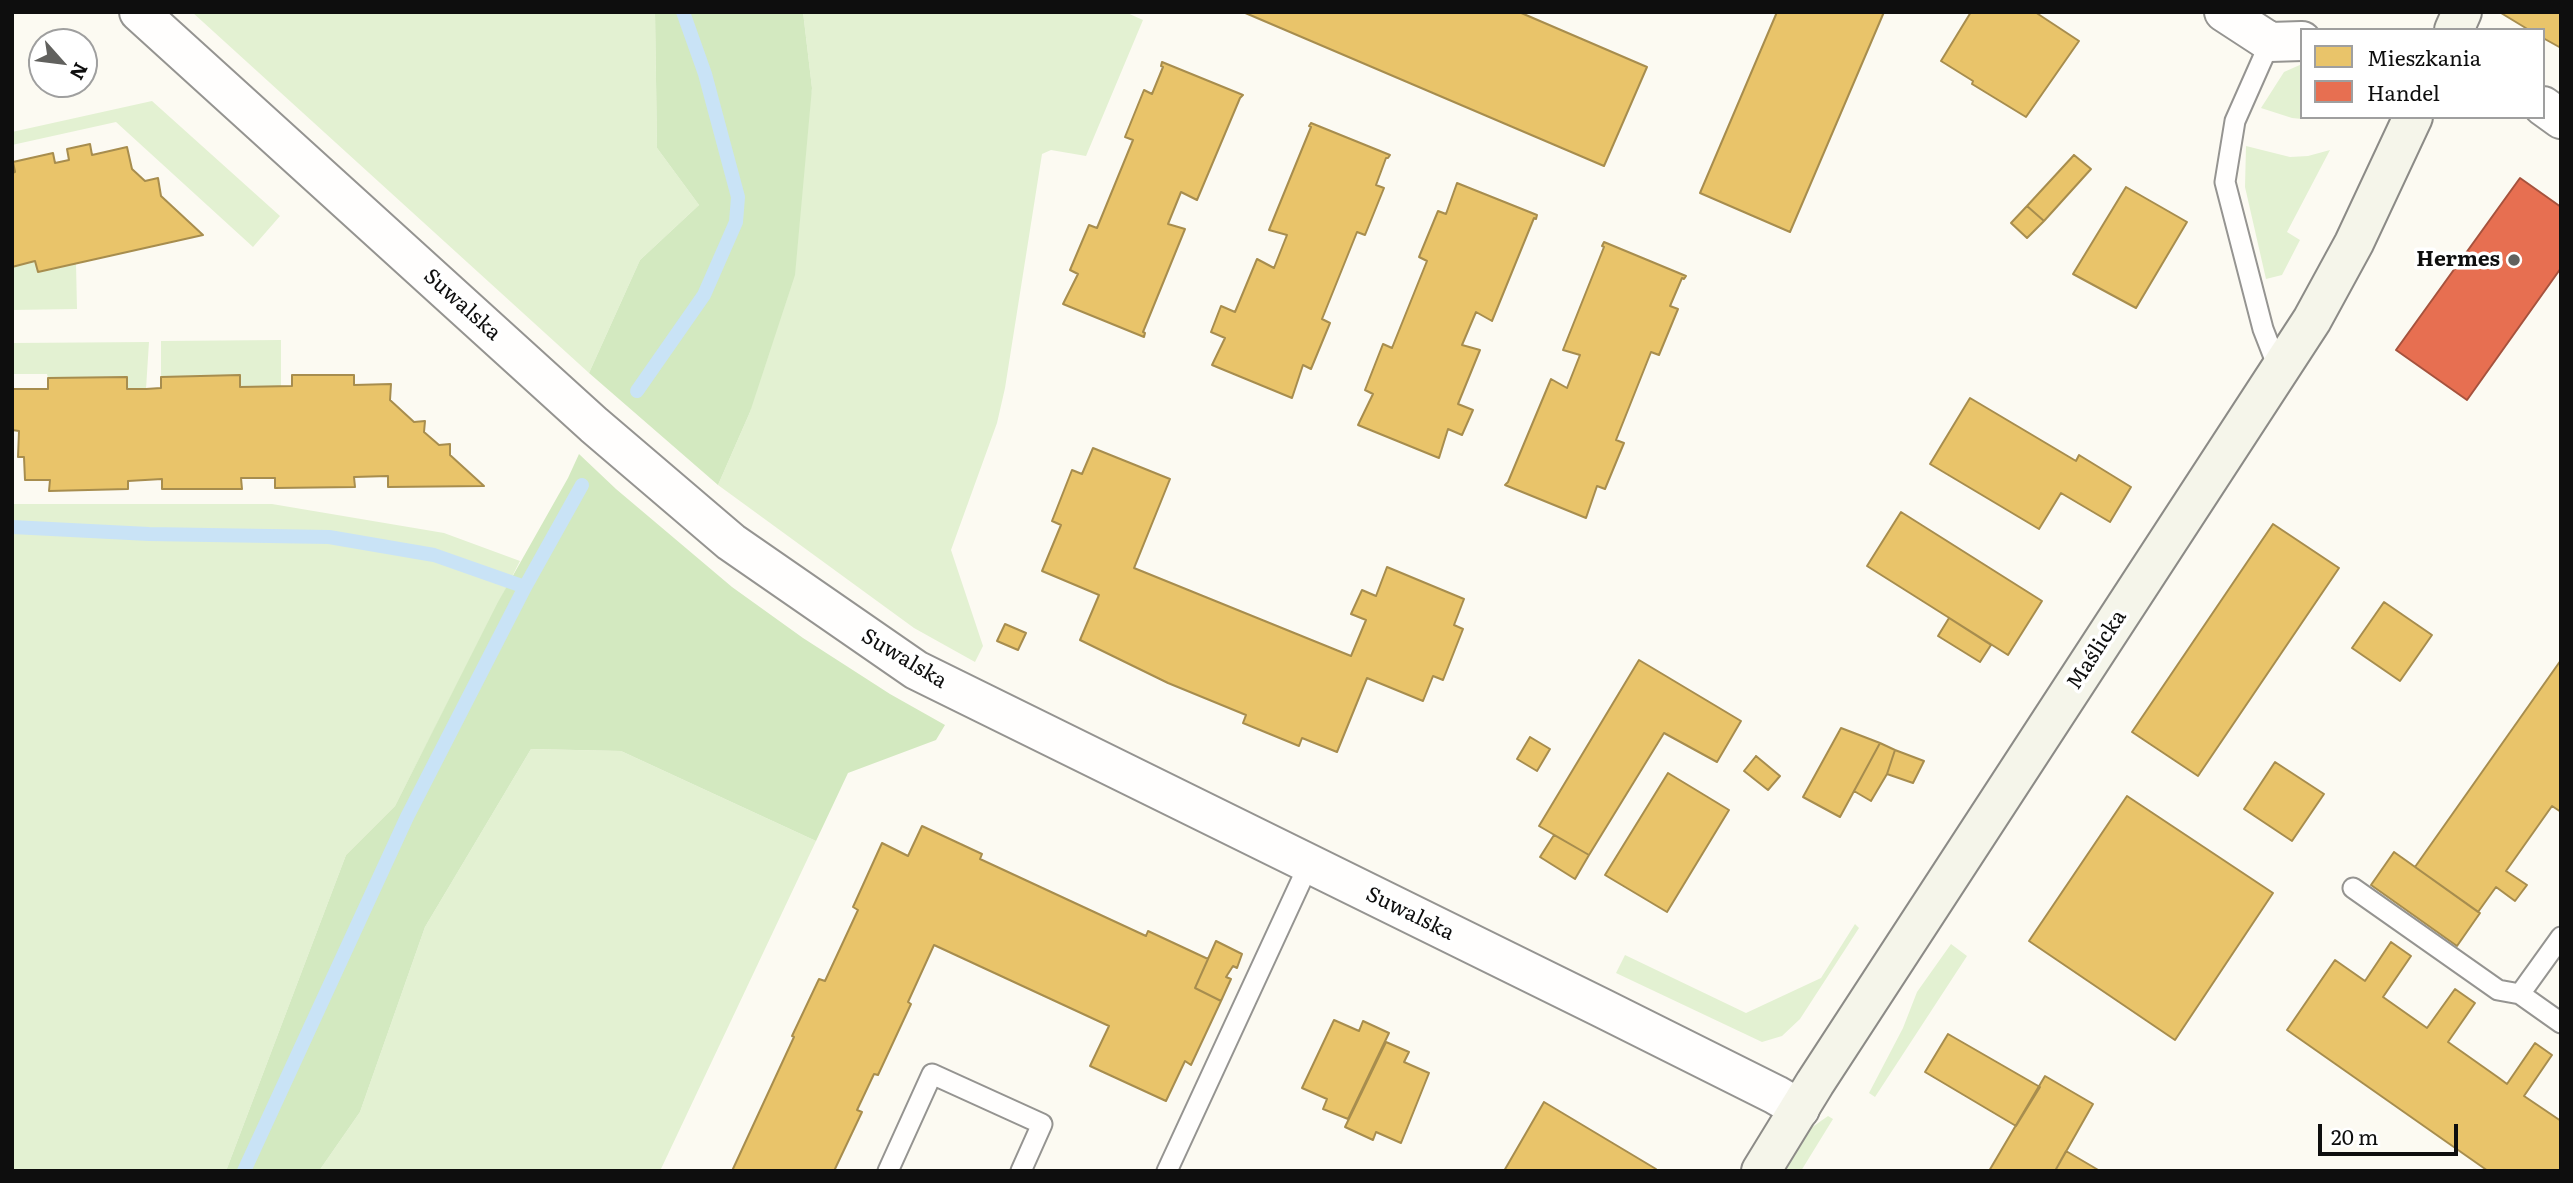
<!DOCTYPE html>
<html>
<head>
<meta charset="utf-8">
<style>
	body { margin:0 }
	#map { position:relative; width:2573px; height:1183px; overflow:hidden; background:#fcfaf2; font-family:Literata,serif }
	canvas { display:block }
	.frame { position:absolute; inset:0; border:14px solid #0e0e0e; pointer-events:none }
	.legend { position:absolute; left:2300px; top:28px; width:245px; height:91px; box-sizing:border-box; background:#fff; border:2px solid #9f9f9f; margin:0; padding:9px 12px; list-style:none; font-size:21px; color:#0e0e0e }
	.legend li { display:flex; align-items:center; gap:14px; height:35px }
	.legend b { width:35px; border:2px solid #9f9f9f }
	.north { position:absolute; left:28px; top:28px; width:70px; height:70px; box-sizing:border-box; background:#fff; border:2px solid #9f9f9f; border-radius:50%; rotate:118deg; font-size:19px; font-weight:700; line-height:28px; text-align:center; color:#0e0e0e }
	.north::after { content:''; display:block; margin:auto; width:24px; height:32px; background:#61615e; clip-path:polygon(50% 0,100% 100%,50% 72%,0 100%) }
	.scale { position:absolute; left:2318px; top:1124px; width:140px; height:32px; box-sizing:border-box; border:4px solid #0e0e0e; border-top:0; padding-left:9px; font-size:21px; line-height:24px; white-space:nowrap; color:#0e0e0e; -webkit-text-stroke:5px #fff; paint-order:stroke }
</style>
</head>
<body>
<div id="map">
<canvas width="2573" height="1183"></canvas>
<div class="frame"></div>
<ul class="legend">
<li><b style="height:19px;background:#e9c46a"></b>Mieszkania</li>
<li><b style="height:19px;background:#e76f51"></b>Handel</li>
</ul>
<div class="north">N</div>
<div class="scale">20 m</div>
</div>
<script>
const ctx = document.querySelector('canvas').getContext('2d');
ctx.lineJoin = 'round';
function fillPath(path, color) { ctx.fillStyle = color; ctx.fill(path, 'evenodd'); }
const toPath = rows => new Path2D(rows.map(r => 'M' + r).join(''));
function trace(path, color, width, dash) { ctx.strokeStyle = color; ctx.lineWidth = width; ctx.lineCap = dash ? 'butt' : 'round'; ctx.setLineDash(dash || []); ctx.stroke(path); }
function drawText(font, color, halo, rows, align = 'center') {
  ctx.font = font + ' Literata,serif'; ctx.lineWidth = 7; ctx.setLineDash([]); ctx.textBaseline = 'middle'; ctx.strokeStyle = halo; ctx.fillStyle = color; for (const [text, x, y, turn = 0] of rows) {
    ctx.save(); ctx.translate(x, y); ctx.rotate((+turn || 0) * Math.PI / 180); ctx.textAlign = isNaN(turn) ? turn : align; if (halo) ctx.strokeText(text, 0, 0); ctx.fillText(text, 0, 0); ctx.restore();
  }
}
fillPath(toPath([
	[192,12,655,12,657,148,699,205,640,260,589,373],
	[803,12,1125,12,1143,20,1086,156,1051,150,1042,154,1005,388,997,423,951,550,983,646,975,662,914,628,718,485,750,412,812,88],
	[2302,64,2302,117,2310,117,2302,119,2292,118,2261,108,2284,72],
	[152,101,280,216,253,247,116,122,12,145,12,132],
	[2246,146,2290,157,2308,156,2330,150,2287,232,2300,240,2282,275,2266,279,2245,187],
	[35,261,38,272,76,263,77,309,12,310,12,267],
	[281,340,281,386,240,387,239,375,161,377,161,341],
	[149,342,146,389,127,389,127,377,48,378,47,374,12,374,12,343],
	[12,504,272,504,444,533,520,561,395,806,346,855,226,1171,12,1171],
	[531,749,621,751,816,841,660,1171,319,1171,360,1112,425,927],
	[1855,924,1859,928,1800,1019,1782,1036,1762,1042,1616,973,1625,955,1746,1013,1821,978],
	[1951,944,1967,956,1875,1097,1869,1093,1903,1028,1917,992],
	[1828,1116,1833,1119,1801,1171,1785,1171,1811,1128]
]), '#e3f1d2');
fillPath(toPath([
	[655,12,803,12,812,88,795,275,750,412,718,485,589,373,640,260,699,205,657,148],
	[579,454,616,489,732,587,803,638,890,694,945,725,936,740,848,773,816,841,621,751,531,749,425,927,360,1112,319,1171,226,1171,346,855,395,806,498,602,568,478]
]), '#d3e9c0');
const homes = toPath([
	[1243,12,1519,12,1647,67,1604,166,1243,12],
	[1777,12,1884,12,1790,232,1700,193,1777,12],
	[1971,12,2035,12,2079,41,2026,117,1972,84,1973,81,1941,61,1971,12],
	[2561,12,2561,48,2543,38,2543,30,2529,30,2501,13,2561,12],
	[1162,62,1243,95,1240,98,1197,200,1181,192,1168,224,1185,229,1143,332,1145,333,1144,337,1063,304,1078,274,1070,270,1089,225,1097,228,1133,140,1125,137,1144,90,1152,94,1163,67,1161,66,1162,62],
	[1311,123,1390,155,1388,158,1386,158,1376,185,1384,188,1365,235,1357,232,1322,319,1330,323,1311,369,1303,365,1292,398,1212,365,1225,338,1211,332,1221,306,1235,312,1257,259,1274,268,1287,235,1269,230,1311,127,1309,126,1311,123],
	[90,144,92,155,127,147,132,169,145,181,158,178,161,196,203,235,38,272,35,261,12,267,12,173,15,172,13,162,53,153,55,163,69,160,67,149,90,144],
	[2074,155,2091,169,2044,221,2027,206,2074,155],
	[1457,183,1537,215,1536,219,1534,218,1492,321,1476,312,1462,345,1480,350,1458,404,1473,410,1462,435,1448,429,1439,458,1358,425,1373,394,1365,390,1383,344,1392,348,1427,261,1419,257,1438,211,1446,214,1457,183],
	[2126,187,2187,222,2136,308,2073,274,2126,187],
	[2027,206,2044,221,2027,238,2011,223,2027,206],
	[1604,242,1686,276,1684,279,1682,278,1670,306,1678,309,1659,355,1651,352,1616,440,1624,443,1605,489,1597,486,1586,518,1505,485,1508,482,1551,379,1567,388,1580,355,1563,350,1604,247,1602,246,1604,242],
	[240,375,240,387,292,386,292,375,354,375,354,385,391,384,390,400,414,422,425,421,424,432,439,445,450,444,450,455,484,486,388,487,388,476,354,477,355,487,275,488,275,478,241,478,242,489,162,489,162,479,128,481,128,489,49,491,50,480,25,480,24,457,18,457,19,431,12,430,12,389,48,389,48,378,127,377,127,389,146,389,161,388,161,377,240,375],
	[1970,398,2076,461,2079,455,2131,487,2110,522,2061,493,2039,529,1930,464,1970,398],
	[1093,448,1170,479,1134,568,1351,656,1366,620,1351,614,1362,590,1376,596,1387,567,1464,599,1454,625,1463,629,1443,680,1433,676,1423,701,1367,678,1337,752,1302,738,1299,746,1243,723,1246,715,1168,683,1080,640,1099,595,1042,571,1061,525,1052,521,1072,470,1082,474,1093,448],
	[1901,512,2042,601,2008,655,1867,566,1901,512],
	[2273,524,2339,568,2198,776,2132,732,2273,524],
	[2384,602,2432,635,2400,681,2352,648,2384,602],
	[1949,618,1991,645,1980,662,1938,636,1949,618],
	[1005,624,1026,633,1018,650,997,641,1005,624],
	[1639,660,1741,721,1717,762,1664,733,1589,855,1539,826,1639,660],
	[2561,660,2561,812,2552,806,2506,871,2527,885,2515,901,2496,887,2478,912,2415,867,2561,660],
	[1841,728,1880,743,1840,817,1803,797,1841,728],
	[1530,737,1550,749,1537,771,1517,759,1530,737],
	[1880,743,1895,750,1887,774,1871,801,1854,791,1880,743],
	[1895,750,1924,761,1913,783,1887,774,1895,750],
	[1756,756,1780,776,1768,790,1744,771,1756,756],
	[2275,762,2324,794,2292,841,2244,809,2275,762],
	[1668,773,1729,810,1667,912,1605,875,1668,773],
	[2127,796,2273,893,2175,1040,2029,941,2127,796],
	[922,826,982,854,980,859,1146,936,1148,931,1208,959,1195,988,1221,1001,1191,1065,1185,1061,1166,1101,1090,1066,1109,1026,934,945,908,1002,911,1004,878,1075,874,1074,857,1110,862,1112,834,1171,732,1171,794,1037,792,1036,819,979,825,981,858,910,853,907,882,843,908,856,922,826],
	[1554,835,1589,855,1575,879,1540,857,1554,835],
	[2394,852,2480,913,2457,946,2371,885,2394,852],
	[1216,941,1242,954,1237,968,1233,966,1226,977,1231,979,1221,1001,1195,988,1216,941],
	[2391,942,2411,956,2383,997,2427,1028,2455,989,2475,1003,2448,1042,2499,1078,2507,1084,2535,1043,2552,1055,2524,1096,2561,1121,2561,1171,2488,1171,2287,1030,2335,960,2365,981,2391,942],
	[1334,1020,1359,1031,1363,1021,1389,1033,1348,1119,1323,1109,1327,1099,1302,1088,1334,1020],
	[1948,1034,2040,1087,2016,1126,1925,1072,1948,1034],
	[1386,1042,1409,1052,1404,1062,1429,1073,1401,1143,1376,1132,1373,1140,1345,1127,1386,1042],
	[2045,1076,2093,1104,2055,1171,1989,1171,2045,1076],
	[1544,1102,1656,1169,1655,1171,1504,1171,1544,1102],
	[2066,1151,2100,1171,2055,1171,2066,1151]
]);
fillPath(homes, '#e9c46a');
trace(homes, '#a78d4e', 2);
const shops = toPath([
	[2520,178,2561,207,2561,268,2467,400,2396,350,2520,178]
]);
fillPath(shops, '#e76f51');
trace(shops, '#a6523d', 2);
trace(toPath([
	[637,391,704,295,736,222,738,197,705,74,683,12],
	[12,527,149,534,329,537,434,555,525,587],
	[244,1171,407,817,525,587,582,485]
]), '#c9e3f6', 14);
const lane = toPath([
	[2270,42,2235,121,2225,182,2263,329,2279,370],
	[2353,888,2498,990,2520,994,2561,1023],
	[2520,994,2561,937],
	[888,1171,932,1074,1042,1124,1021,1171],
	[1167,1171,1309,864]
]);
const street = toPath([
	[139,12,594,425,731,542,916,670,1602,1008,1776,1095,1800,1109],
	[2224,12,2270,42,2302,41],
	[2543,106,2561,119]
]);
const secondary = toPath([
	[2454,30,2462,12],
	[1761,1171,1815,1083,2312,320,2354,243,2413,117]
]);
trace(lane, '#959491', 23);
trace(street, '#959491', 42);
trace(secondary, '#8c8b87', 42);
trace(lane, '#fffefd', 19);
trace(street, '#fffefd', 38);
trace(secondary, '#f5f5ea', 38);
for (const [x, y, r, color] of [
	[2514,260,7,"#61615e"]
]) { const dot = new Path2D(); dot.arc(x, y, r, 0, 2 * Math.PI); ctx.fillStyle = color; ctx.fill(dot); trace(dot, '#fff', 2.5); }
drawText('bold 21px', '#0e0e0e', '#fff', [
	["Hermes",2500,260]
], 'right');
drawText('21px', '#0e0e0e', '#fff', [
	["Suwalska",462,305,42],
	["Maślicka",2097,650,-57],
	["Suwalska",904,659,31],
	["Suwalska",1410,914,26]
]);
</script>
</body>
</html>
